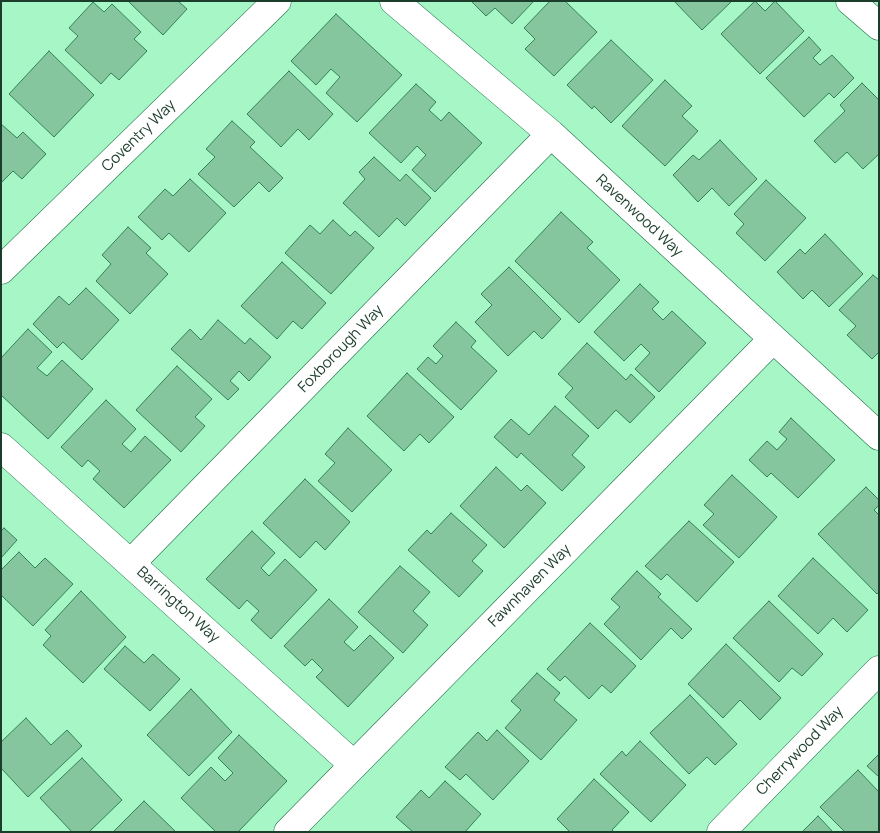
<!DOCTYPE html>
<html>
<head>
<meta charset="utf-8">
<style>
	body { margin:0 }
	#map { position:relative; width:880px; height:833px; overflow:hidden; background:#a6f6c6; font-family:Manrope,sans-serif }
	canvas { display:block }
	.frame { position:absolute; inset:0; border:2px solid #1c3d2b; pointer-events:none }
</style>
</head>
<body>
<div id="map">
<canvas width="880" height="833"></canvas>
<div class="frame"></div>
</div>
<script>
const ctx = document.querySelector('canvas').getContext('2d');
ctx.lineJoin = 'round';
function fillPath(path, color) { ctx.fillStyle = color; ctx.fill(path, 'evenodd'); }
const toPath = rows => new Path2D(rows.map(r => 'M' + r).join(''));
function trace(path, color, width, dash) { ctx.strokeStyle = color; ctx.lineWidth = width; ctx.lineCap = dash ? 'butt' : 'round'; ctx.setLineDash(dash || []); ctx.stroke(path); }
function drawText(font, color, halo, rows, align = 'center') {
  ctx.font = font + ' Manrope,sans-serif'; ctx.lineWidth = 4; ctx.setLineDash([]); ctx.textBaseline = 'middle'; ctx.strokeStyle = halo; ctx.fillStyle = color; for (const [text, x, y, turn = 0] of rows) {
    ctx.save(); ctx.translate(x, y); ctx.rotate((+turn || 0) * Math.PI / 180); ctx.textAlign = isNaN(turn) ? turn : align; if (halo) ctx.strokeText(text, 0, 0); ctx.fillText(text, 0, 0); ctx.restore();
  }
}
const building = toPath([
	[128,1,178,1,187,9,163,35,128,1],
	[471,1,534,1,512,24,495,8,486,16,471,1],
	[550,1,565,1,597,32,554,76,525,49,535,39,524,28,550,1],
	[674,1,732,1,702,30,674,1],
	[755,1,765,11,775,1,804,31,760,74,721,34,755,1],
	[93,2,104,12,112,4,141,32,134,39,147,51,119,80,111,73,101,84,65,50,78,36,69,28,93,2],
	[336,14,402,75,357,122,326,93,340,77,331,69,316,85,291,61,336,14],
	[809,37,821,50,813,58,820,65,832,55,854,78,834,98,829,93,804,117,766,78,809,37],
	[611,40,653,80,611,123,594,106,592,109,567,85,611,40],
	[49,51,94,95,54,137,9,94,49,51],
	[289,71,333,114,309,140,298,129,281,147,247,114,289,71],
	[665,80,692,106,682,116,698,131,665,166,622,126,665,80],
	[862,83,879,100,879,154,863,169,847,152,835,163,814,141,845,111,840,105,862,83],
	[416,84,436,102,429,110,441,121,449,112,482,143,435,192,412,170,426,155,417,146,401,163,369,133,416,84],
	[232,121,255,142,250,147,283,178,269,192,259,182,234,207,198,174,215,157,206,149,232,121],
	[1,124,17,138,23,132,46,154,22,179,13,171,1,183,1,124],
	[720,140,757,179,729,206,712,188,698,202,673,175,693,155,699,160,720,140],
	[374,157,400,181,406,174,431,198,405,226,397,218,379,237,343,203,365,179,359,172,374,157],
	[190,179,226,213,189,252,169,233,162,240,138,217,165,189,173,196,190,179],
	[766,180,806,218,765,261,736,233,744,224,734,214,766,180],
	[561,212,593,242,587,248,620,280,579,323,515,261,561,212],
	[333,220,350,236,355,231,374,248,331,294,285,253,310,225,320,234,333,220],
	[128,227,151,248,146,253,168,274,130,314,96,281,111,264,102,255,128,227],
	[825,234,863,274,829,307,812,290,803,299,777,272,800,249,805,254,825,234],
	[282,262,326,303,302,329,293,321,277,339,241,306,282,262],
	[509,267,561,319,542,339,534,331,508,356,475,322,492,305,481,294,509,267],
	[873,275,879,280,879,352,872,359,847,335,856,326,839,310,873,275],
	[640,284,659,302,652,309,663,320,672,311,706,343,659,392,635,369,650,353,641,344,624,361,594,332,640,284],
	[86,288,119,320,82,360,63,342,57,348,33,324,59,296,69,305,86,288],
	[218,320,245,344,250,338,271,357,249,381,239,371,230,381,239,389,228,400,171,349,190,329,201,340,218,320],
	[456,322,476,341,471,347,497,371,461,410,417,369,428,357,436,364,443,356,433,346,456,322],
	[28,329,52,352,37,368,47,376,62,360,93,389,48,439,1,395,1,358,28,329],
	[587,343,626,380,631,374,655,397,630,423,616,410,598,429,565,397,573,388,558,374,587,343],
	[177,366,212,399,195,417,205,426,181,452,136,410,177,366],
	[407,373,454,417,429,443,420,434,404,451,367,416,407,373],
	[106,400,136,429,122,444,131,452,145,436,171,460,124,508,93,479,100,471,88,460,82,467,61,447,106,400],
	[555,406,589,436,572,455,585,467,562,491,521,453,517,458,494,437,511,419,529,435,555,406],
	[791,418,835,460,798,498,771,473,767,477,749,460,767,441,777,450,787,439,779,432,791,418],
	[348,428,392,470,352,512,318,481,335,463,325,454,348,428],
	[496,467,521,491,527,485,546,503,504,548,460,506,496,467],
	[732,475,777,517,739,558,703,525,714,514,704,505,732,475],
	[305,479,350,522,325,550,316,541,300,558,263,523,305,479],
	[866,487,879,500,879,505,874,510,879,515,879,592,877,594,818,534,866,487],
	[451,513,487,545,472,561,483,571,459,597,408,550,427,530,431,534,451,513],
	[689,521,734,562,697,602,667,574,661,580,645,566,689,521],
	[4,528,17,540,1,558,1,531,4,528],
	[252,531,275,553,261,568,269,576,285,559,317,590,271,639,251,620,259,611,247,600,239,609,206,579,252,531],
	[19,552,35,568,45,558,73,584,33,626,1,595,1,570,19,552],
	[813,558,868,610,847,632,833,618,818,634,778,596,813,558],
	[400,566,430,592,413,611,428,625,403,653,358,612,400,566],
	[637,571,661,594,658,597,692,629,682,639,671,628,641,660,604,624,620,607,611,599,637,571],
	[81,591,126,637,83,683,43,645,51,636,45,630,81,591],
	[329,599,358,627,344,642,354,651,370,635,394,658,348,707,316,677,323,670,312,659,305,666,284,646,329,599],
	[769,601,823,654,802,676,792,668,779,682,733,638,769,601],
	[590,623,636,666,611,693,602,685,589,699,565,676,560,681,547,669,590,623],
	[726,644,781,698,760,720,740,700,723,718,688,684,726,644],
	[125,646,144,663,153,654,180,679,150,711,104,669,125,646],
	[537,673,560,693,554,700,577,720,541,760,505,728,521,710,511,701,537,673],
	[191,689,232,732,189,776,147,735,191,689],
	[690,695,737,744,715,765,707,757,689,774,650,733,690,695],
	[26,718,51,745,67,730,82,746,28,797,1,768,1,742,26,718],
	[497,730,529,761,493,800,466,774,460,780,445,767,478,732,487,741,497,730],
	[239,735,287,781,238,832,216,832,181,798,211,767,225,781,233,773,218,758,239,735],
	[640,741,686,785,651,822,600,774,622,751,626,756,640,741],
	[879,754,879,777,867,766,879,754],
	[82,758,122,800,89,832,72,832,40,798,82,758],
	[858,770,879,792,879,832,845,832,820,807,858,770],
	[594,779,629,812,612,830,614,832,570,832,557,819,594,779],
	[445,781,481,814,465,832,413,832,396,817,421,790,429,798,445,781],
	[144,801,176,832,113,832,144,801],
	[818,816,833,832,802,832,818,816]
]);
fillPath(building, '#85c69f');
trace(building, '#328157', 1);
const street = toPath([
	[394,1,551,134,879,436],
	[850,1,879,26],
	[1,270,277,1],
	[1,447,354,765],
	[131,563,551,134],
	[288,832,772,340],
	[721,832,879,670]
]);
trace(street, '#1b6e46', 29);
trace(street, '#fff', 28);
drawText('15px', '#1c3d2b', '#fff', [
	["Coventry Way",139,136,-44],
	["Ravenwood Way",639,216,43],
	["Foxborough Way",341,349,-46],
	["Fawnhaven Way",530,586,-45],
	["Barrington Way",178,605,42],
	["Cherrywood Way",800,751,-46]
]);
</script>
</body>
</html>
